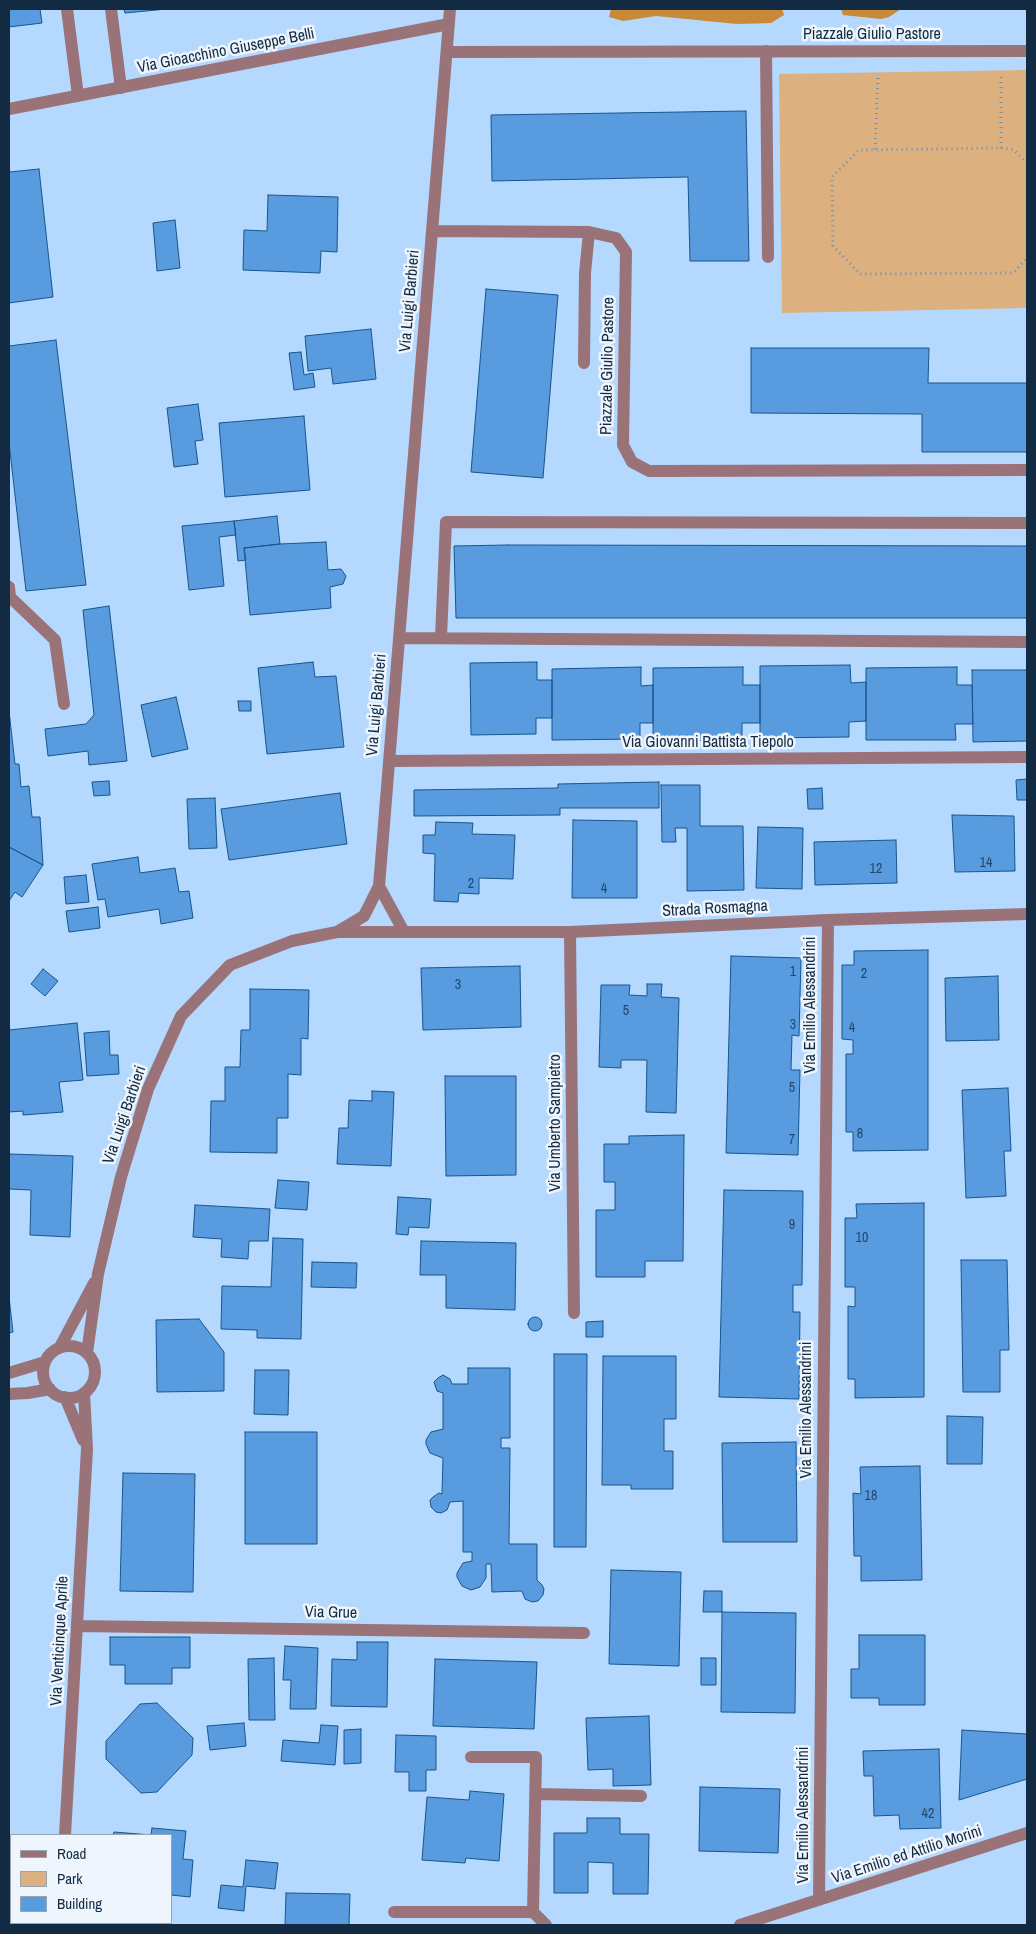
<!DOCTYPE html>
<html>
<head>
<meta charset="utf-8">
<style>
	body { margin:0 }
	#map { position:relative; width:1036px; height:1934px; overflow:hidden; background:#b4d8fe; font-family:"Archivo Narrow",sans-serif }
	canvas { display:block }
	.frame { position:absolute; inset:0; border:10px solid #122b43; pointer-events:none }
	.legend { position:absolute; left:10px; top:1834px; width:162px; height:90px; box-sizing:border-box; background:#eff5fc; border:1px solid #97a4b2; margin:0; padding:6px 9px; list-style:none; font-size:15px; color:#122b43 }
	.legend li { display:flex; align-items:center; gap:10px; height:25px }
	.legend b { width:25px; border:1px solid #97a4b2 }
</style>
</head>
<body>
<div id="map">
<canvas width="1036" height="1934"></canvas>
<div class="frame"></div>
<ul class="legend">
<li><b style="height:6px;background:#9a7379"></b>Road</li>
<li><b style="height:14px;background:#dcb07f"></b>Park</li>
<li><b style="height:14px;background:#589cdf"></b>Building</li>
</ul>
</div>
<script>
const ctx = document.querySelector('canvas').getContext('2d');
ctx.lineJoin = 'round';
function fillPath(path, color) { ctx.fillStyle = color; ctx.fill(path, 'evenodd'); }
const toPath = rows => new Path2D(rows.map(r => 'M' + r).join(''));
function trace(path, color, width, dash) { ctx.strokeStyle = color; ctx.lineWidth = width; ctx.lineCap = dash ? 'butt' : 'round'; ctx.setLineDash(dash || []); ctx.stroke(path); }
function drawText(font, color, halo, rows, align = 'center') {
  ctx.font = font + ' "Archivo Narrow",sans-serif'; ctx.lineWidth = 5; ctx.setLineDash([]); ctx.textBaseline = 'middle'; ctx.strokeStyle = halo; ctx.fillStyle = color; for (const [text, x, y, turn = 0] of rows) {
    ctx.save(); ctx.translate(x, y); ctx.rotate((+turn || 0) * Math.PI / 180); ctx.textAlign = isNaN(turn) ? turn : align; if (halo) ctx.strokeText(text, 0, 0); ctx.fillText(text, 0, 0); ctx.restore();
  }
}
fillPath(toPath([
	[1027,70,1027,308,782,313,779,74]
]), '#dcb07f');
fillPath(toPath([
	[611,9,782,9,784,15,771,23,737,24,656,16,623,21,609,17],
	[841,9,901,9,889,17,881,19,843,15]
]), '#c88a39');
const building = toPath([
	[9,9,40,9,42,23,9,27,9,9],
	[124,9,167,9,125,13,124,9],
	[746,111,749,261,690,261,688,177,492,181,491,115,746,111],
	[39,169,53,297,9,303,9,172,39,169],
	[268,195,338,197,337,252,321,251,320,273,243,270,244,230,267,231,268,195],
	[175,220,180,268,157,271,153,223,175,220],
	[486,289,558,295,543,478,471,472,486,289],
	[371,329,376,379,333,384,331,368,308,371,305,336,371,329],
	[56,340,86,585,26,591,9,443,9,346,56,340],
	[751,348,929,348,928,383,1027,383,1027,452,922,452,922,414,751,413,751,348],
	[301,352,304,375,313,373,315,387,294,390,289,353,301,352],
	[198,404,203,440,195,441,198,464,174,467,167,408,198,404],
	[304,416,310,490,225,497,219,423,304,416],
	[277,516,280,544,244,548,246,560,238,561,234,521,277,516],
	[234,521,236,535,219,537,224,586,189,590,182,526,234,521],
	[326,542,328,570,341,569,346,576,343,584,330,587,331,608,250,615,244,548,280,544,326,542],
	[508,545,1027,546,1027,618,456,618,454,546,508,545],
	[109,606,127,761,89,765,88,751,48,756,45,729,86,724,94,715,83,610,109,606],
	[313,662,315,677,336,676,344,747,267,754,258,668,313,662],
	[537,662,537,680,552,680,552,718,536,718,536,734,471,735,470,663,537,662],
	[850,665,851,683,866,682,866,721,849,722,849,737,760,738,760,666,850,665],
	[641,667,641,686,653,685,653,723,640,723,640,739,552,740,552,669,641,667],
	[743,667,743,685,760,685,760,723,742,723,742,740,653,741,653,668,743,667],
	[957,667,957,685,972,685,973,724,955,724,956,740,866,740,866,668,957,667],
	[972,670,1027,670,1027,741,973,742,972,670],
	[176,697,188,749,152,757,141,705,176,697],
	[238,701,251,701,251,711,239,711,238,701],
	[9,711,15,764,19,764,21,787,29,786,32,817,40,817,43,865,9,847,9,711],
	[1027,779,1027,800,1017,800,1016,780,1027,779],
	[109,781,110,795,94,796,92,782,109,781],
	[659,782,659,808,560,808,560,815,414,816,414,790,558,788,558,784,659,782],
	[661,785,700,785,700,826,743,826,744,890,687,891,687,828,675,828,676,842,662,842,661,785],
	[822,788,823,809,808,809,807,789,822,788],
	[340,793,347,844,229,860,221,809,340,793],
	[215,798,217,848,189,849,187,799,215,798],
	[952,815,1014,816,1015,871,955,872,952,815],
	[573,820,637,821,637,898,572,898,573,820],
	[436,822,473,823,472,834,515,835,513,879,479,878,479,894,459,893,458,902,434,901,435,854,423,853,423,835,435,835,436,822],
	[758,827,803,828,802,889,756,888,758,827],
	[896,840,897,883,815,885,814,842,896,840],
	[9,847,43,865,22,897,15,892,9,901,9,847],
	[138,857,140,873,175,868,179,892,189,891,193,918,161,924,159,909,108,917,105,899,98,900,92,864,138,857],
	[86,875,89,902,66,904,64,877,86,875],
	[98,907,100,928,69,932,66,911,98,907],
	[928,950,928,1150,853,1151,853,1132,846,1132,846,1054,853,1054,853,1040,842,1039,842,965,854,965,854,951,928,950],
	[731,956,801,958,799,1036,792,1035,791,1070,800,1070,798,1155,726,1153,731,956],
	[520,966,521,1027,423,1030,421,968,520,966],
	[43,969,58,981,45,996,31,984,43,969],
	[998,976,999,1040,946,1041,945,978,998,976],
	[647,984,662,984,661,997,679,998,676,1113,646,1112,647,1060,621,1060,621,1068,599,1067,601,985,630,985,629,995,647,996,647,984],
	[250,989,309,990,308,1039,301,1038,301,1075,288,1074,288,1118,277,1118,277,1153,210,1152,211,1101,225,1101,225,1067,240,1067,241,1030,250,1030,250,989],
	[77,1023,83,1080,59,1082,63,1112,23,1115,23,1111,9,1112,9,1030,77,1023],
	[109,1031,110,1055,118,1055,119,1074,87,1076,84,1033,109,1031],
	[445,1076,516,1076,516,1175,446,1176,445,1076],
	[1008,1088,1011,1151,1004,1151,1006,1196,966,1198,962,1090,1008,1088],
	[372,1091,394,1092,391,1166,337,1164,339,1128,348,1128,349,1100,372,1101,372,1091],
	[684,1135,683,1261,645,1261,645,1277,596,1277,596,1210,615,1210,615,1182,604,1182,604,1144,629,1144,629,1136,684,1135],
	[9,1154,73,1156,70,1237,30,1235,31,1190,9,1189,9,1154],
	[278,1180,309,1182,307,1210,275,1208,278,1180],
	[724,1190,803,1191,802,1285,793,1285,793,1312,800,1312,799,1399,719,1397,724,1190],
	[398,1197,431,1199,429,1228,409,1227,408,1235,396,1234,398,1197],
	[924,1203,924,1397,855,1398,855,1379,848,1379,848,1306,855,1307,855,1287,845,1287,845,1218,857,1218,856,1204,924,1203],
	[195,1205,270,1209,268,1241,249,1241,248,1259,221,1257,222,1239,193,1237,195,1205],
	[273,1238,303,1239,301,1339,257,1338,257,1330,221,1329,222,1286,271,1287,273,1238],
	[421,1241,516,1243,515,1310,446,1308,446,1275,420,1275,421,1241],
	[961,1260,1007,1260,1009,1350,1000,1350,1000,1392,963,1392,961,1260],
	[312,1262,357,1263,356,1288,311,1287,312,1262],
	[9,1297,13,1332,9,1333,9,1297],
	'528 1324a7 7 0 1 1 14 0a7 7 0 1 1-14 0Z',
	[199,1319,224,1352,224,1391,157,1392,156,1320,199,1319],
	[603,1321,603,1337,586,1337,586,1322,603,1321],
	[554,1354,587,1354,586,1547,554,1547,554,1354],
	[603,1356,676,1356,676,1419,664,1419,664,1451,673,1451,673,1489,631,1489,631,1485,602,1485,603,1356],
	[468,1368,510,1368,510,1438,501,1438,501,1448,510,1448,509,1544,537,1544,537,1580,542,1585,544,1589,543,1595,538,1601,532,1602,525,1599,522,1591,492,1592,491,1564,486,1564,486,1578,480,1587,471,1590,462,1586,457,1577,457,1573,463,1563,472,1561,472,1552,463,1552,463,1501,450,1502,447,1510,441,1513,436,1512,431,1507,430,1500,433,1497,439,1493,442,1494,443,1458,430,1453,426,1444,426,1440,431,1432,443,1429,443,1393,437,1391,434,1382,438,1378,443,1375,450,1379,452,1384,468,1384,468,1368],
	[255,1370,289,1370,288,1415,254,1414,255,1370],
	[947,1416,983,1417,982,1464,947,1464,947,1416],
	[245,1432,317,1432,317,1544,245,1544,245,1432],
	[796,1442,797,1542,723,1542,722,1443,796,1442],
	[920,1466,922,1580,861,1581,861,1556,854,1556,853,1493,861,1494,860,1467,920,1466],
	[123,1473,195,1474,193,1592,120,1591,123,1473],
	[611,1570,681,1572,679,1666,609,1664,611,1570],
	[704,1591,722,1591,722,1612,703,1612,704,1591],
	[722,1612,796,1613,795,1713,721,1712,722,1612],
	[859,1635,925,1635,925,1705,879,1705,879,1698,851,1698,851,1669,859,1669,859,1635],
	[110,1637,190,1637,190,1668,172,1668,172,1684,125,1684,125,1665,110,1665,110,1637],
	[357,1642,388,1642,387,1707,331,1706,332,1659,357,1660,357,1642],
	[285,1646,318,1648,316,1709,290,1709,291,1680,283,1680,285,1646],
	[274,1658,275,1720,249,1720,248,1659,274,1658],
	[701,1658,716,1658,716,1685,701,1685,701,1658],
	[435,1659,537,1662,534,1729,433,1726,435,1659],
	[157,1703,193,1738,192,1755,157,1792,141,1793,106,1759,106,1741,140,1704,157,1703],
	[649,1716,651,1785,613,1786,613,1769,588,1770,586,1718,649,1716],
	[244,1723,246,1746,210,1750,207,1726,244,1723],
	[321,1725,338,1726,335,1765,281,1761,283,1740,319,1743,321,1725],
	[361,1729,361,1763,344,1764,344,1730,361,1729],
	[962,1730,1027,1734,1027,1779,959,1800,962,1730],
	[396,1735,436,1736,436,1770,426,1770,426,1791,409,1791,409,1772,395,1772,396,1735],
	[939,1749,941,1828,900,1829,899,1815,874,1816,873,1776,864,1776,863,1751,939,1749],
	[700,1787,780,1789,778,1853,699,1851,700,1787],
	[470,1791,504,1794,499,1861,466,1858,465,1863,422,1860,427,1797,469,1800,470,1791],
	[587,1818,620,1818,620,1834,649,1834,648,1894,613,1894,613,1863,588,1862,588,1893,554,1893,554,1833,587,1833,587,1818],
	[152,1828,186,1831,183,1859,193,1860,190,1897,171,1895,171,1835,113,1835,114,1832,151,1835,152,1828],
	[246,1860,278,1863,275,1889,246,1886,244,1911,218,1908,221,1885,243,1887,246,1860],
	[286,1893,350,1894,349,1925,285,1925,286,1893]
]);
fillPath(building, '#589cdf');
trace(building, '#17558c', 1);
trace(toPath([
	[1001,148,1001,74],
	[875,149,878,75],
	[1027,163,1014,150,1001,148,859,150,832,177,833,246,860,274,1013,273,1027,258]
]), '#7090b0', 3, [1, 4]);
trace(toPath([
	[67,9,78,96],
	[111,9,121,88],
	[766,51,768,257],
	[447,52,1027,51],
	[9,109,449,24],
	[433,231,589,232,616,238,626,252,623,445,632,462,649,471,1027,470],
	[584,363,585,273,589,232],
	[9,587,10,597,55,640,64,704],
	[441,637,446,522,1027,523],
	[399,638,1027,642],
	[389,761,1027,757],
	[337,932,404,932,379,886],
	[404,932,570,932,828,920,1027,914],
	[570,932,574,1313],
	'43 1372a26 26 0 1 1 52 0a26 26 0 1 1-52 0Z',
	[60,1347,94,1283],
	[87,1353,98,1274,121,1177,148,1089,181,1016,230,965,292,941,337,932,364,916,379,886,450,9],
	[9,1373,45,1362],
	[9,1394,28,1393,50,1389],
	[65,1397,83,1440],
	[77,1626,584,1633],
	[471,1757,536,1757,533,1912],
	[536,1794,641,1796],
	[65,1835,87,1449,84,1393],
	[819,1900,828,920],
	[394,1912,533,1912,546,1925],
	[60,1925,60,1923],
	[740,1925,1027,1833]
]), '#9a7379', 12);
drawText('14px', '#24476a', null, [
	["14",986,863],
	["12",876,869],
	["2",471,884],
	["4",604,889],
	["1",793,972],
	["2",864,974],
	["3",458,985],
	["5",626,1011],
	["3",793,1025],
	["4",852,1028],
	["5",792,1088],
	["8",860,1134],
	["7",792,1140],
	["9",792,1225],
	["10",862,1238],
	["18",871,1496],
	["42",928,1814]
]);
drawText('16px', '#122b43', '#eff5fc', [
	["Piazzale Giulio Pastore",872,35],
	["Via Gioacchino Giuseppe Belli",226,51,-11],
	["Via Luigi Barbieri",410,301,-85],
	["Piazzale Giulio Pastore",608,366,-89],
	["Via Luigi Barbieri",377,705,-85],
	["Via Giovanni Battista Tiepolo",708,743],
	["Strada Rosmagna",715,909,-3],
	["Via Emilio Alessandrini",811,1005,-90],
	["Via Luigi Barbieri",125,1115,-71],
	["Via Umberto Sampietro",556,1123,-90],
	["Via Emilio Alessandrini",807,1410,-90],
	["Via Grue",331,1613,1],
	["Via Venticinque Aprile",60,1641,-87],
	["Via Emilio Alessandrini",804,1815,-90],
	["Via Emilio ed Attilio Morini",907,1855,-18]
]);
</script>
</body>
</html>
